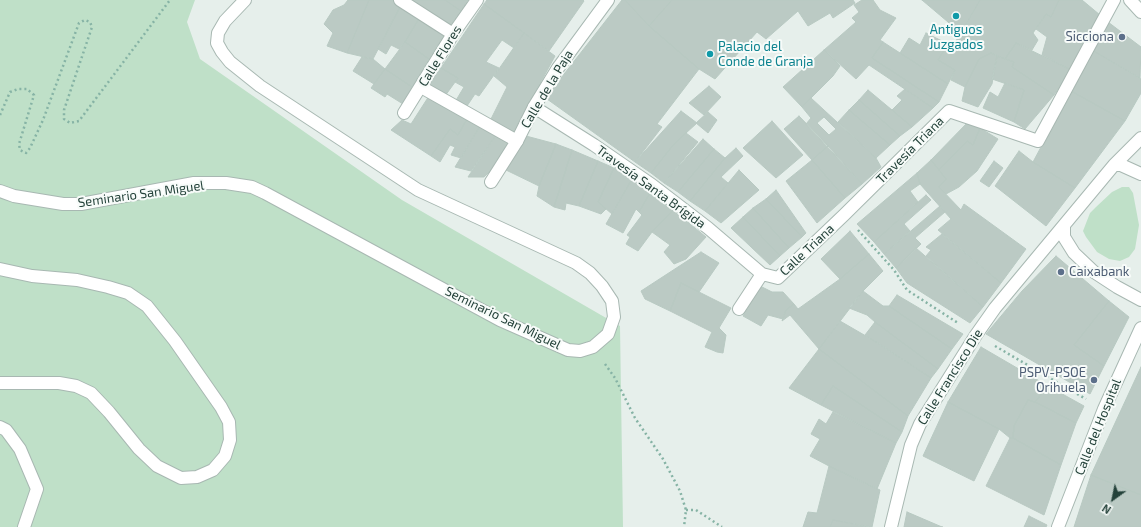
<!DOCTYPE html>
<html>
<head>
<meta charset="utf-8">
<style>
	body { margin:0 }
	#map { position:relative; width:1141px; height:527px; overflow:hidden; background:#e6efeb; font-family:"Exo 2",sans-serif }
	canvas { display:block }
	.north { position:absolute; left:1093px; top:479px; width:40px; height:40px; -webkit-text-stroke:3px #f7fbf9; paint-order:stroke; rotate:213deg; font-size:11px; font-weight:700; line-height:16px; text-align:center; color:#24423a }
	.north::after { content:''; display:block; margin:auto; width:14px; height:18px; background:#24423a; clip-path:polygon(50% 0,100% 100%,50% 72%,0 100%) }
</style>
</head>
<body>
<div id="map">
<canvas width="1141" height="527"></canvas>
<div class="north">N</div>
</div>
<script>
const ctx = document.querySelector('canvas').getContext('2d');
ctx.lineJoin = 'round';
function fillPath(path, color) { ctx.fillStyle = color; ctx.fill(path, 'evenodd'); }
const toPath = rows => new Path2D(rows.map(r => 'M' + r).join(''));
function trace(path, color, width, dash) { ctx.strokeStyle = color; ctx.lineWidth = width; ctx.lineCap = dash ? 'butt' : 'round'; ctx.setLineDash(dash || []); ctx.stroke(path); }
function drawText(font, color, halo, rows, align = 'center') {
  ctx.font = font + ' "Exo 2",sans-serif'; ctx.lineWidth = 4; ctx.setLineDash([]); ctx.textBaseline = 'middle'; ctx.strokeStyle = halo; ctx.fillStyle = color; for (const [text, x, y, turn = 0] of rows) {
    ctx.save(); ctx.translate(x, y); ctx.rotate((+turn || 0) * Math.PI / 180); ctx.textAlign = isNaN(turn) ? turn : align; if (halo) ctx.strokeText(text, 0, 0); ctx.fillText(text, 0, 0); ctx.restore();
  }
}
fillPath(toPath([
	[0,0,195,0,187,22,200,59,402,200,620,326,623,527,0,527],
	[1122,187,1129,187,1133,193,1139,225,1135,249,1129,257,1120,261,1109,259,1097,252,1086,237,1083,231,1090,213,1096,207,1112,192]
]), '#bfe0c8');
const building = toPath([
	[348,0,369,0,347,53,327,46,333,33,324,24,333,10,344,5,348,0],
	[369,0,393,0,401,5,373,59,347,53,369,0],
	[410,0,445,0,461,11,450,26,410,0],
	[445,0,468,0,461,11,445,0],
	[487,0,583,0,584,1,549,51,484,4,487,0],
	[622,0,625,0,649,26,699,69,657,124,662,127,635,162,547,99,561,78,622,0],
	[625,0,672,0,649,26,625,0],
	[672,0,853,0,855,3,833,18,830,13,808,26,798,11,766,39,757,32,715,79,699,69,649,26,672,0],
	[862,0,873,0,880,10,896,18,880,40,883,42,872,58,939,102,933,108,869,65,856,79,824,50,856,22,852,18,859,12,854,5,862,0],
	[922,0,980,0,961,33,922,0],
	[980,0,1059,0,1051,17,1046,14,1033,33,1038,40,1032,50,1016,43,1005,59,991,53,979,59,965,87,951,80,955,70,938,60,948,44,953,46,980,0],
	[1059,0,1082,0,1100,15,1071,70,1042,55,1047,37,1036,29,1046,14,1051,17,1059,0],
	[484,4,524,33,514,48,502,40,486,62,499,68,479,96,475,94,465,109,455,102,464,87,455,82,458,78,441,68,484,4],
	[401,5,420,17,405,42,399,49,391,45,386,54,378,49,401,5],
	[420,17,445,34,429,59,405,42,420,17],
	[1108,22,1141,47,1140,78,1092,50,1108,22],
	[524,33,555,56,513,133,490,121,507,87,494,76,524,33],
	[926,33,948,44,938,60,955,70,948,84,900,53,909,38,920,45,926,33],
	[405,42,429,59,412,87,385,69,405,42],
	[883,42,948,84,939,102,872,58,883,42],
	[1016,43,1071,70,1054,95,1012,67,1014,62,1005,59,1016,43],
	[824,50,840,66,833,76,802,107,783,87,824,50],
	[1092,50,1141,79,1141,93,1125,121,1071,91,1092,50],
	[991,53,997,56,992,84,978,107,962,101,965,87,979,59,991,53],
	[997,56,1014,62,1012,67,1054,95,1025,129,1014,122,1024,90,992,79,997,56],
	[362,57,373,59,385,69,374,84,353,71,362,57],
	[441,68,458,78,445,96,429,85,441,68],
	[385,69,412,87,403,104,387,94,385,97,371,88,385,69],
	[1005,83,1024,90,1014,122,983,108,990,92,998,97,1005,83],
	[709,86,721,97,704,115,689,103,709,86],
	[905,89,933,108,912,127,892,110,902,100,897,96,905,89],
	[868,90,892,110,912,127,900,136,859,100,868,90],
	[1071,91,1125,121,1075,188,1033,162,1071,91],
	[429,96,467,119,458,135,450,129,431,156,391,130,402,120,411,124,429,96],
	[811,98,876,158,881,167,862,184,806,124,811,118,802,107,811,98],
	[824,117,836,129,829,135,817,123,824,117],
	[859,100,900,136,890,145,849,110,859,100],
	[849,110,890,145,876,158,838,122,849,110],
	[681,111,697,123,674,144,651,173,635,162,681,111],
	[708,112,717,120,708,133,696,123,708,112],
	[799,116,828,146,812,160,784,129,799,116],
	[467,119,480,126,461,158,451,155,455,147,450,145,440,162,431,156,450,129,458,135,467,119],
	[772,121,803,155,776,178,743,148,772,121],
	[969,121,980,128,973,145,967,141,939,170,931,160,969,121],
	[480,126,496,135,471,171,455,167,480,126],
	[980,128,998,139,977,171,959,187,946,194,939,187,946,179,939,170,967,141,973,145,980,128],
	[686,133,698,142,664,183,651,173,674,144,686,133],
	[496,135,508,143,493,168,484,177,468,177,496,135],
	[526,136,556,144,539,186,506,170,526,136],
	[703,139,714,149,678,192,664,183,703,139],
	[556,144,572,150,554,207,537,196,539,186,556,144],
	[828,146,862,184,845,198,812,160,828,146],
	[736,148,743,156,721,177,728,183,705,211,690,201,725,158,736,148],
	[714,149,725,158,690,201,678,192,714,149],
	[572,150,598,161,579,206,566,203,565,210,554,207,572,150],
	[1019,151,1033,162,1075,188,1046,226,995,186,1019,151],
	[812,160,845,198,817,223,786,181,812,160],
	[931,160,946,179,939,187,961,210,964,204,1026,249,1001,283,938,230,951,219,920,184,917,173,931,160],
	[598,161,614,168,598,202,606,209,601,214,579,206,598,161],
	[994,161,1003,168,989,187,980,181,994,161],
	[614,168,632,179,612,214,598,202,614,168],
	[739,170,759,190,721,223,705,211,739,170],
	[917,173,920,184,910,191,918,202,874,242,857,224,917,173],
	[632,179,650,193,639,212,636,209,623,233,606,224,632,179],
	[776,190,806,233,802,237,766,199,776,190],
	[650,193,673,210,652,232,638,251,626,244,630,237,627,235,642,215,639,212,650,193],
	[926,195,931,200,904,224,910,231,884,254,874,242,926,195],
	[766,199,802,237,789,248,753,208,766,199],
	[940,206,945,212,915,238,921,244,896,268,884,254,940,206],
	[753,208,789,248,780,256,743,217,753,208],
	[673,210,706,237,686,259,674,264,664,252,670,245,652,232,673,210],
	[743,217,780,256,770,265,731,228,743,217],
	[850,231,869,254,840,279,821,259,850,231],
	[942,234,1001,283,983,307,926,256,931,250,926,247,942,234],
	[916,248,983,307,970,323,907,283,896,268,916,248],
	[701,252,719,263,699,292,681,283,670,311,645,299,641,291,701,252],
	[869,254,883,271,863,291,819,349,790,315,782,321,786,310,794,304,798,309,840,279,869,254],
	[1056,256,1109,301,1074,345,1104,366,1090,394,986,334,1022,291,1056,256],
	[681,283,731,308,719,328,726,335,723,353,717,352,705,347,712,332,670,311,681,283],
	[760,286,772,292,783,292,794,304,786,310,783,319,768,315,761,326,743,316,760,286],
	[863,291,883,306,889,306,952,349,938,369,875,322,867,315,849,308,863,291],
	[897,295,963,334,952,349,889,306,897,295],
	[1109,301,1129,317,1104,366,1074,345,1109,301],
	[840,321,878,343,931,378,908,416,819,349,840,321],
	[875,322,938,369,931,378,865,335,875,322],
	[981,347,1048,386,1035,402,1028,400,1014,426,1013,438,1010,438,999,429,948,402,981,347],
	[819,349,908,416,902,432,833,386,821,405,789,388,819,349],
	[1141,367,1141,495,1091,475,1141,367],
	[833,386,902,432,896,443,821,405,833,386],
	[1048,386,1084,406,1076,423,1035,402,1048,386],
	[1028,400,1035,402,1076,423,1061,465,1013,438,1014,426,1028,400],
	[948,402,999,429,974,481,923,456,948,402],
	[833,412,896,443,877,489,829,466,810,456,820,439,811,434,819,419,826,424,833,412],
	[1010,438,1013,438,1061,465,1044,515,986,486,1010,438],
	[829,466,880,490,872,527,833,520,830,527,803,527,808,512,817,513,829,466],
	[1091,475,1141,495,1141,527,1074,527,1091,475],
	[907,512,942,527,943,527,904,527,907,512],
	[1029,516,1047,525,1046,527,1024,527,1029,516],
	[833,520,868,527,830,527,833,520]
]);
fillPath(building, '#bbcac4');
trace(building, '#b8c9c2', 1);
const pedestrian = toPath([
	[400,0,453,34],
	[421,87,517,141],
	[534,107,594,145,652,185,708,228,762,274],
	[404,113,453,34,477,0],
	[739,309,762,274,778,278,844,215,949,111,1038,141,1114,0]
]);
const minor = toPath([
	[1114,165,1121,165,1141,174],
	[491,182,517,141,534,107,558,68,608,0],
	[0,191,14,196,63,204,81,204,194,183,226,183,252,187,265,193,500,320,568,350,580,351,593,347,608,334,614,317,612,301,602,286,590,273,576,263,418,190,260,86,230,62,222,52,217,43,218,33,225,21,245,0],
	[1064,227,1064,237,1074,253,1094,272,1117,287,1141,300],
	[0,269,32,276,77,280,108,287,128,293,147,306,175,341,221,407,229,422,230,440,225,456,213,470,197,477,181,478,157,466,139,449,109,412,91,393,76,386,59,383,0,383],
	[0,427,6,430,20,449,37,489,24,527],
	[891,527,911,445,920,424,976,335,995,308,1114,165,1141,138]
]);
const tertiary = toPath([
	[1130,0,1141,12],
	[1058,527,1104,409,1141,328]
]);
trace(pedestrian, '#a8b8b2', 14);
trace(minor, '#a8b8b2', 14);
trace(tertiary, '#a8b8b2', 14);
trace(toPath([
	[0,115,10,92,18,89,27,89,34,95,19,144,20,150,26,153,30,148,43,120,79,23,85,20,90,22,92,27,64,110,64,119,70,123,79,121,170,0],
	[858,230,894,270,907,290,958,323],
	[995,346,1086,399],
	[605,364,615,378,635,418,663,459,680,491,686,510,684,527],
	[686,510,696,510,722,527]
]), '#86b3a5', 2.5, [2, 3]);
trace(pedestrian, '#fff', 12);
trace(minor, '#fff', 12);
trace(tertiary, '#fff', 12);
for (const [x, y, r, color] of [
	[956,16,4,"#0f9aa8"],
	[1122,37,4,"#5c6f8a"],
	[710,54,4,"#0f9aa8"],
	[1061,272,4,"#5c6f8a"],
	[1094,380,4,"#5c6f8a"]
]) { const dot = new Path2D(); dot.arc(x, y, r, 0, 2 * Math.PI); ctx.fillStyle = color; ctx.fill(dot); trace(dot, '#f7fbf9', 1.5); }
drawText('13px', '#0d838f', '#f7fbf9', [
	["Antiguos",956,30],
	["Juzgados",956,45],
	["Palacio del",718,47,"left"],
	["Conde de Granja",718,62,"left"]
]);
drawText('13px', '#4e5e75', '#f7fbf9', [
	["Sicciona",1114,37],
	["Caixabank",1069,272,"left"],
	["PSPV-PSOE",1086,373],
	["Orihuela",1086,388]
], 'right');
drawText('13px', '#24423a', '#f7fbf9', [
	["Calle Flores",440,56,-58],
	["Calle de la Paja",547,89,-59],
	["Travesía Triana",910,150,-45],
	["Travesía Santa Brígida",651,187,36],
	["Seminario San Miguel",141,194,-8],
	["Calle Triana",807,250,-43],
	["Seminario San Miguel",503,318,26],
	["Calle Francisco Die",950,377,-58],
	["Calle del Hospital",1098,427,-68]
]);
</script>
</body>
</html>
